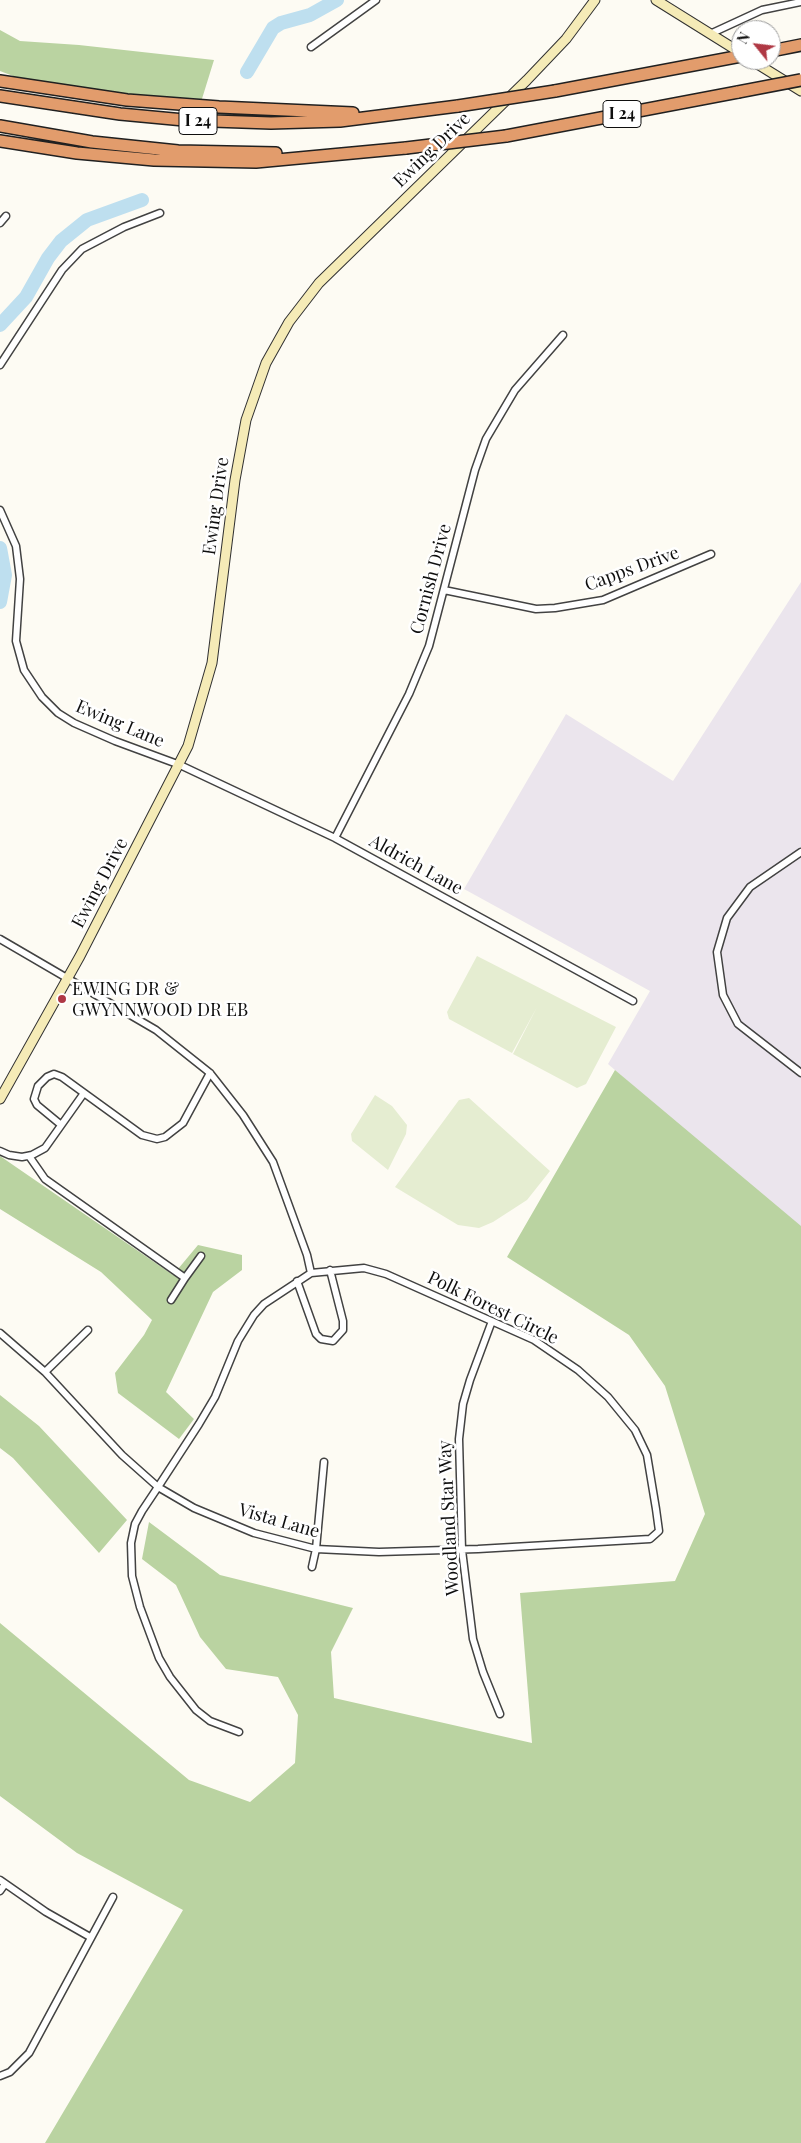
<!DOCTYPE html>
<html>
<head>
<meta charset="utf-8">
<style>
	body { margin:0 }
	#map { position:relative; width:801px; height:2143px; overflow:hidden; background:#fdfbf3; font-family:"Playfair Display",serif }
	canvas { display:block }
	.north { position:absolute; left:731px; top:20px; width:50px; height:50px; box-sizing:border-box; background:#fff; border:1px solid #9f9f9f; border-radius:50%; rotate:299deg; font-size:14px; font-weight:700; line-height:20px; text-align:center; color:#0f0f0f }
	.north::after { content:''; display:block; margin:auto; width:18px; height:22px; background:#af3844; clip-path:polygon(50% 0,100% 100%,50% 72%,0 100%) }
</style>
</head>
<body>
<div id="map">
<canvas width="801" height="2143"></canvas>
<div class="north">N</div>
</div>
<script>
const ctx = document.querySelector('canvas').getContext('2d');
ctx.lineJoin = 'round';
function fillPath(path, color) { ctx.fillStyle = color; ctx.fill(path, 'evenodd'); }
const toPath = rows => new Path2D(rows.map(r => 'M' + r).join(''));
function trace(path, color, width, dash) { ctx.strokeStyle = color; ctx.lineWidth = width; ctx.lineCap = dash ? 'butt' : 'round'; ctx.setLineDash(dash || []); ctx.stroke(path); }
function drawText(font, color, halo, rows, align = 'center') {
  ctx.font = font + ' "Playfair Display",serif'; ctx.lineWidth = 5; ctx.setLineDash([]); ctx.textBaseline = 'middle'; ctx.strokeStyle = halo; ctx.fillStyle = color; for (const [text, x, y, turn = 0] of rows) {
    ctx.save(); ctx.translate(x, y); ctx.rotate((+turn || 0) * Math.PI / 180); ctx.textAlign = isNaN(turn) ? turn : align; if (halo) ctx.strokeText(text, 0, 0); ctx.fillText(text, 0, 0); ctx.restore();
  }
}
fillPath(toPath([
	[801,582,801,1232,608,1064,650,991,464,889,566,714,673,781]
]), '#ebe5ed');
fillPath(toPath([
	[0,30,20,41,79,45,214,60,201,102,152,98,21,79,0,71],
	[615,1070,801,1226,801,2143,45,2143,183,1910,77,1853,0,1796,0,1623,189,1780,250,1802,295,1763,298,1715,278,1677,226,1669,200,1637,176,1585,142,1559,149,1522,220,1575,353,1608,331,1652,334,1698,532,1743,520,1593,675,1581,705,1514,665,1386,629,1335,507,1257],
	[0,1156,173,1275,198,1245,242,1255,242,1270,213,1292,166,1392,194,1419,179,1439,118,1393,115,1373,144,1335,152,1320,101,1272,0,1209],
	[0,1395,39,1426,127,1520,99,1553,13,1458,0,1448]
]), '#bad3a1');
fillPath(toPath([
	[477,956,616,1027,586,1084,577,1088,513,1054,537,1007,512,1053,449,1019,447,1012],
	[375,1095,392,1106,407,1125,406,1134,388,1170,352,1141,351,1134],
	[469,1098,550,1171,527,1200,493,1222,479,1228,458,1225,395,1187,459,1100]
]), '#e5edd1');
trace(toPath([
	[247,72,273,28,281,23,310,15,337,0],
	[0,325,26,297,48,258,61,241,87,220,142,200],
	[0,548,5,575,0,602]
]), '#bedfef', 14);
const street = toPath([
	[710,34,762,10,801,2],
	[311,47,376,0],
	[0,223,6,216],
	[0,365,62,270,82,249,124,227,160,213],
	[0,510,16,546,20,579,16,641,24,670,42,697,58,713,74,723,115,741,180,765,335,838,633,1001],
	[444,590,536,609,555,608,603,600,711,554],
	[335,838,409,694,429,646,475,470,486,439,515,390,563,335],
	[801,852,750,887,727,918,717,952,723,995,738,1024,801,1073],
	[0,939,156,1030,210,1073,243,1115,273,1162,307,1255,311,1273],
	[60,1124,37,1105,34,1099,38,1086,47,1077,54,1074,62,1077,142,1135,157,1139,165,1137,183,1123,210,1073],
	[0,1151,9,1155,22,1157,32,1155,45,1148,84,1093],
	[29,1156,45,1179,185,1278,171,1300],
	[185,1278,201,1256],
	[297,1281,316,1334,321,1339,333,1341,343,1330,343,1321,330,1270],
	[492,1321,470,1380,463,1404,459,1439,462,1550,473,1639,483,1672,500,1714],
	[0,1333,45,1372,122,1455,158,1487,194,1508,254,1533,316,1549,379,1552,478,1549,650,1539,659,1531,656,1509,647,1455,635,1430,608,1397,578,1370,534,1340,386,1274,364,1268,311,1273,264,1304,254,1315,238,1341,215,1397,199,1424,158,1487,142,1511,135,1524,131,1543,132,1576,140,1607,159,1658,170,1677,196,1710,210,1721,239,1732],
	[45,1372,88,1330],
	[312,1567,316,1549,324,1462],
	[0,1880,46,1912,90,1937],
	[0,1891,5,1884],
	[0,2076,10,2072,29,2053,113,1897]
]);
const secondary = toPath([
	[656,0,741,53],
	[751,60,801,91],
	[0,1099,80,956,188,746,212,663,235,480,246,420,266,363,289,322,319,283,527,80,566,39,595,0]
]);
const highway = toPath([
	[771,51,801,45],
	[0,81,127,100,219,107,353,113],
	[555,91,741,56],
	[0,96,120,114,184,120,271,123,340,121,458,106],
	[0,126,92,142,178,151,276,153],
	[506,136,738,92],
	[0,141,77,153,154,160,256,162,406,148]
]);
trace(street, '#424242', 9);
trace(secondary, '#313131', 11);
trace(highway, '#202020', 14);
trace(street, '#fff', 6);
trace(secondary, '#f5ebb7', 9);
trace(highway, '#e29c6c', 11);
const highwayBridge = toPath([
	[738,92,801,80],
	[458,106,555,91],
	[406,148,506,136]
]);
trace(highwayBridge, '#202020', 14, []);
trace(highwayBridge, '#e29c6c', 11);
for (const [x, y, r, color] of [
	[62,999,5,"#af3844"]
]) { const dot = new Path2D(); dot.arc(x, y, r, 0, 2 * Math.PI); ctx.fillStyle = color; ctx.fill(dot); trace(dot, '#fff', 2); }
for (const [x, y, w] of [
	[622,114,38],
	[198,121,38]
]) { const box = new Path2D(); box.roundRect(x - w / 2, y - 13.5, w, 27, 4); ctx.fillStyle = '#fff'; ctx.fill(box); trace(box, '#0f0f0f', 1); }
drawText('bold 16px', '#0f0f0f', null, [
	["I 24",622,114],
	["I 24",198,121]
]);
drawText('18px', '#0f0f0f', '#fff', [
	["Ewing Drive",432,150,-44],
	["Ewing Drive",216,506,-82],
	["Capps Drive",632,569,-20],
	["Cornish Drive",431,579,-75],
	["Ewing Lane",120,724,23],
	["Aldrich Lane",416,865,29],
	["Ewing Drive",100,883,-62],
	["Polk Forest Circle",493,1308,26],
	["Woodland Star Way",449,1518,-93],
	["Vista Lane",279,1521,16]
]);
drawText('18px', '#0f0f0f', '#fff', [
	["EWING DR &",72,989],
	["GWYNNWOOD DR EB",72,1010]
], 'left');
</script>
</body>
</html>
